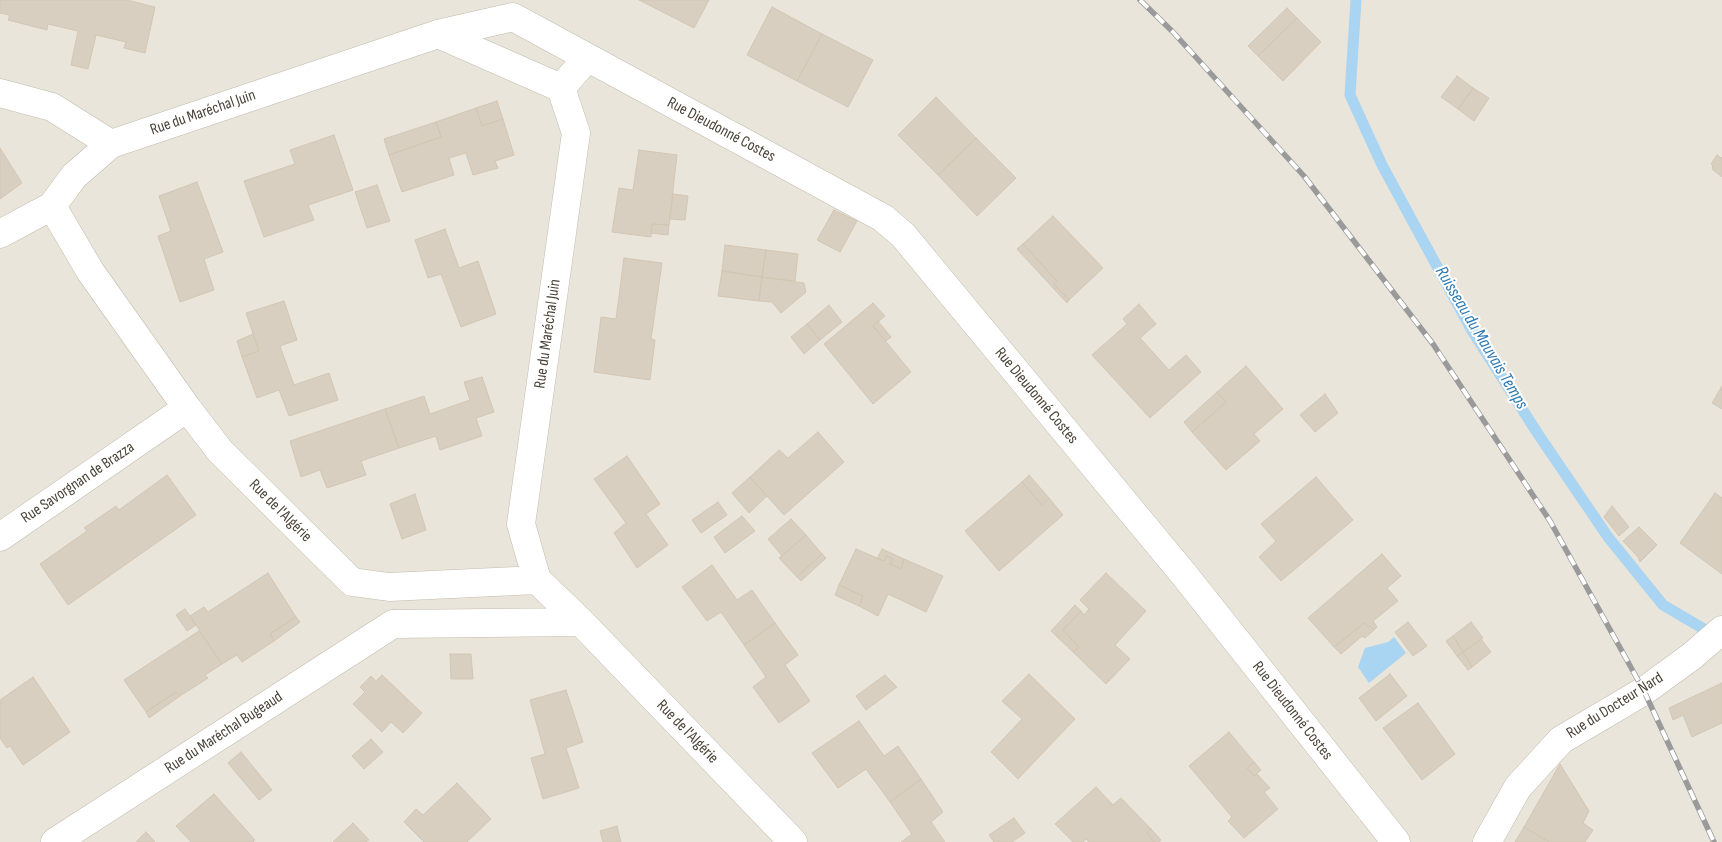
<!DOCTYPE html>
<html>
<head>
<meta charset="utf-8">
<style>
	body { margin:0 }
	canvas { display:block; background:#f6f3ec }
</style>
</head>
<body>
<canvas width="1722" height="842"></canvas>
<script>
const ctx = document.querySelector('canvas').getContext('2d');
ctx.lineJoin = 'round';
function fillPath(path, color) { ctx.fillStyle = color; ctx.fill(path, 'evenodd'); }
const toPath = rows => new Path2D(rows.map(r => 'M' + r).join(''));
function trace(path, color, width, dash) { ctx.strokeStyle = color; ctx.lineWidth = width; ctx.lineCap = dash ? 'butt' : 'round'; ctx.setLineDash(dash || []); ctx.stroke(path); }
function drawText(font, color, halo, rows, align = 'center') {
  ctx.font = font + ' "Sofia Sans Condensed",sans-serif'; ctx.lineWidth = 4; ctx.setLineDash([]); ctx.textBaseline = 'middle'; ctx.strokeStyle = halo; ctx.fillStyle = color; for (const [text, x, y, turn = 0] of rows) {
    ctx.save(); ctx.translate(x, y); ctx.rotate((+turn || 0) * Math.PI / 180); ctx.textAlign = isNaN(turn) ? turn : align; if (halo) ctx.strokeText(text, 0, 0); ctx.fillText(text, 0, 0); ctx.restore();
  }
}
fillPath(toPath([
	[0,0,1722,0,1722,842,0,842]
]), '#eae5da');
fillPath(toPath([
	[1394,637,1406,653,1369,683,1358,667,1365,648,1388,642]
]), '#a9d4f2');
trace(toPath([
	[1356,0,1350,95,1382,165,1471,329,1538,434,1608,537,1663,605,1704,629]
]), '#a9d4f2', 11);
const building = toPath([
	[0,0,127,0,155,7,145,53,124,48,126,42,96,35,88,69,71,65,78,31,48,24,47,30,8,20,10,15,0,13,0,0],
	[639,0,709,0,694,28,639,0],
	[772,7,822,34,797,81,747,55,772,7],
	[1287,8,1297,18,1258,56,1248,46,1287,8],
	[1297,18,1321,42,1283,81,1258,56,1297,18],
	[822,34,873,60,848,107,797,81,822,34],
	[1457,76,1473,88,1458,109,1441,97,1457,76],
	[1473,88,1489,98,1474,121,1458,109,1473,88],
	[936,97,976,138,938,175,898,135,936,97],
	[497,101,503,119,482,126,476,108,497,101],
	[476,108,482,126,503,119,514,155,495,161,498,168,473,175,466,153,449,158,454,175,402,192,389,155,441,137,436,122,476,108],
	[436,122,441,137,389,155,384,139,436,122],
	[334,135,353,190,308,205,314,220,264,237,244,181,295,164,290,150,334,135],
	[976,138,1016,178,977,216,938,175,976,138],
	[0,148,22,183,0,199,0,148],
	[639,150,677,155,669,225,652,224,651,237,612,232,619,188,633,190,639,150],
	[1717,155,1721,158,1722,157,1722,177,1712,169,1713,166,1711,164,1717,155],
	[197,182,223,252,204,259,214,290,180,302,158,236,171,231,159,196,197,182],
	[377,185,390,221,367,228,355,192,377,185],
	[673,194,688,196,685,220,670,219,673,194],
	[834,210,857,221,840,252,817,240,834,210],
	[1053,216,1103,268,1069,300,1054,284,1057,281,1023,244,1053,216],
	[652,224,669,225,668,235,651,233,652,224],
	[445,229,459,268,478,261,496,314,461,327,441,274,428,278,415,240,445,229],
	[1023,244,1057,281,1054,284,1069,300,1067,303,1017,249,1023,244],
	[725,245,766,250,762,277,722,271,725,245],
	[766,250,798,254,795,281,762,277,766,250],
	[624,258,662,263,651,339,655,340,650,380,594,372,601,317,616,319,624,258],
	[722,271,762,277,759,301,718,296,722,271],
	[762,277,804,283,806,292,781,313,772,302,759,301,762,277],
	[284,301,297,340,280,346,294,385,329,373,338,400,289,416,279,390,257,398,242,357,259,351,246,313,284,301],
	[873,303,885,316,873,326,911,372,873,404,824,344,873,303],
	[1139,304,1156,324,1140,338,1169,370,1186,355,1201,372,1150,418,1092,355,1127,324,1123,319,1139,304],
	[829,305,842,322,820,340,807,324,829,305],
	[878,321,891,337,886,341,873,326,878,321],
	[807,324,820,340,804,354,791,337,807,324],
	[253,334,259,351,242,357,237,341,253,334],
	[1246,366,1283,409,1254,434,1260,441,1226,470,1192,432,1226,402,1217,392,1246,366],
	[482,377,494,412,476,418,482,436,440,450,436,436,399,448,385,409,424,396,430,414,470,400,464,382,482,377],
	[1722,386,1722,409,1712,403,1722,386],
	[1217,392,1226,402,1192,432,1184,422,1217,392],
	[1325,394,1338,413,1315,432,1300,415,1325,394],
	[385,409,399,448,361,461,366,475,327,488,320,470,301,477,290,441,385,409],
	[818,432,844,462,784,515,750,477,779,450,788,458,818,432],
	[627,456,660,504,646,514,668,545,637,568,614,533,626,523,594,479,627,456],
	[167,475,196,515,68,605,40,564,87,531,84,528,116,506,119,510,167,475],
	[1029,475,1049,498,1042,505,1022,482,1029,475],
	[750,477,767,496,749,513,732,493,750,477],
	[1316,477,1353,520,1281,581,1259,557,1276,541,1261,524,1316,477],
	[1022,482,1042,505,1049,498,1063,515,999,571,965,531,1022,482],
	[1715,493,1722,498,1722,574,1680,543,1715,493],
	[415,494,426,530,402,539,390,504,415,494],
	[718,502,727,515,701,533,692,520,718,502],
	[1612,506,1629,527,1619,536,1604,517,1612,506],
	[742,516,755,531,725,553,714,537,742,516],
	[791,519,806,535,782,556,768,539,791,519],
	[1639,527,1657,545,1640,562,1638,557,1623,541,1639,527],
	[806,535,822,554,797,577,779,558,806,535],
	[856,549,884,561,887,556,893,559,890,564,901,569,904,559,943,576,926,612,888,594,878,616,859,606,863,596,839,585,856,549],
	[882,549,904,559,901,569,890,564,893,559,887,556,884,561,877,559,882,549],
	[822,554,826,558,801,581,797,577,822,554],
	[1382,554,1401,576,1387,588,1398,601,1373,621,1377,627,1374,630,1370,626,1368,627,1364,623,1334,647,1308,618,1382,554],
	[712,565,737,600,752,590,775,623,744,645,721,612,707,621,682,587,712,565],
	[268,573,296,617,270,634,274,641,242,662,237,655,222,664,190,616,204,607,208,612,268,573],
	[1106,573,1146,611,1115,645,1130,659,1106,684,1073,652,1079,647,1063,630,1081,611,1084,615,1089,609,1080,600,1106,573],
	[839,585,863,596,859,606,835,595,839,585],
	[1075,605,1081,611,1063,630,1079,647,1073,652,1051,631,1075,605],
	[185,609,196,625,187,631,176,615,185,609],
	[296,617,300,622,274,641,270,634,296,617],
	[1408,622,1427,646,1413,656,1395,632,1408,622],
	[1471,622,1483,638,1463,652,1453,636,1471,622],
	[775,623,798,655,785,665,810,701,779,723,753,687,766,677,744,645,775,623],
	[1364,623,1368,627,1370,626,1374,630,1365,638,1362,636,1341,654,1334,647,1364,623],
	[199,631,222,664,205,675,208,678,180,696,176,692,146,712,124,680,199,631],
	[1453,636,1463,652,1457,656,1446,641,1453,636],
	[1481,639,1491,652,1472,667,1463,652,1481,639],
	[1463,652,1472,667,1468,670,1457,656,1463,652],
	[450,654,471,654,473,679,451,679,450,654],
	[1029,674,1075,719,1018,779,991,752,1022,719,1002,701,1029,674],
	[1390,674,1407,696,1376,721,1359,698,1390,674],
	[382,675,422,713,403,733,391,722,382,732,353,704,365,692,360,687,371,676,376,681,382,675],
	[885,675,897,687,866,710,856,696,885,675],
	[33,677,70,732,23,765,10,746,7,748,0,738,0,700,33,677],
	[1722,683,1722,723,1692,737,1683,715,1673,720,1669,708,1722,683],
	[566,690,583,742,566,748,579,788,543,799,531,758,545,754,530,700,566,690],
	[176,692,180,696,149,718,146,712,176,692],
	[1418,703,1455,754,1422,780,1383,728,1418,703],
	[859,721,884,756,898,746,921,779,890,802,866,769,838,788,812,753,859,721],
	[1229,732,1254,762,1247,768,1254,776,1257,774,1270,788,1264,792,1278,809,1244,838,1228,821,1232,817,1189,766,1229,732],
	[371,739,383,752,364,769,352,756,371,739],
	[241,752,272,790,259,800,228,763,241,752],
	[1254,762,1261,770,1254,776,1247,768,1254,762],
	[1560,764,1589,811,1583,823,1593,830,1585,842,1549,842,1524,827,1560,764],
	[921,779,943,812,931,822,945,842,901,842,912,834,890,802,921,779],
	[457,783,491,819,467,842,424,842,404,822,416,809,423,815,457,783],
	[1096,787,1113,805,1121,798,1151,829,1147,833,1154,842,1089,842,1086,839,1083,842,1073,842,1055,824,1096,787],
	[214,794,255,840,253,842,191,842,176,826,214,794],
	[1014,818,1025,833,1012,842,994,842,989,835,1014,818],
	[353,823,369,840,366,842,333,842,353,823],
	[617,826,621,842,603,842,600,831,617,826],
	[1524,827,1549,842,1515,842,1524,827],
	[1151,829,1161,840,1159,842,1154,842,1147,833,1151,829],
	[146,832,155,842,136,842,146,832]
]);
fillPath(building, '#d8cfc1');
trace(building, '#d3c7b4', 1);
const street = toPath([
	[438,34,561,88,587,58],
	[0,93,52,107,111,144],
	[52,206,90,271,187,408,220,451,352,582,389,587,537,580,581,622,793,842],
	[0,234,52,206,74,176,111,144,438,34,513,17,883,218,903,235,1186,577,1396,842],
	[0,537,187,408],
	[537,580,521,524,576,133,561,88],
	[393,624,581,622],
	[55,842,393,624],
	[1487,842,1518,787,1561,740,1644,691,1692,656,1722,630]
]);
trace(street, '#c2bbae', 29);
trace(street, '#fff', 28);
const rail = toPath([
	[1140,0,1172,31,1304,176,1433,344,1550,521,1644,691,1714,842]
]);
trace(rail, '#9a9a9a', 5.5);
trace(rail, '#fff', 4, [11]);
drawText('16px', '#4b4439', '#fff', [
	["Rue du Maréchal Juin",203,113,-19],
	["Rue Dieudonné Costes",721,130,28],
	["Rue du Maréchal Juin",548,334,-82],
	["Rue Dieudonné Costes",1036,396,50],
	["Rue Savorgnan de Brazza",78,483,-34],
	["Rue de l'Algérie",280,511,45],
	["Rue du Docteur Nard",1615,706,-32],
	["Rue Dieudonné Costes",1292,711,52],
	["Rue de l'Algérie",687,732,46],
	["Rue du Maréchal Bugeaud",224,733,-33]
]);
drawText('italic 18px', '#2e7ab2', '#fff', [
	["Ruisseau du Mauvais Temps",1481,338,59]
]);
</script>
</body>
</html>
